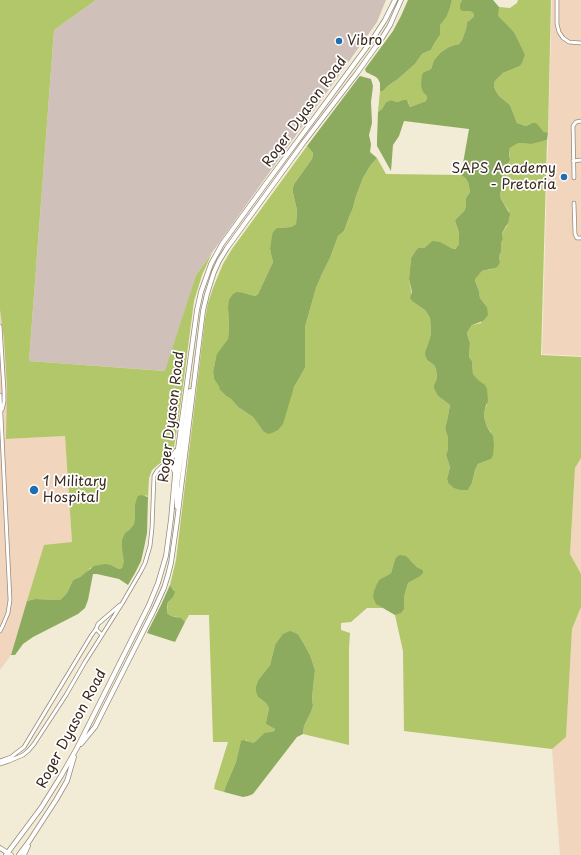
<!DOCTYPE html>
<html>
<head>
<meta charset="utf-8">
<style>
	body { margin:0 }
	canvas { display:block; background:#f2ebd5 }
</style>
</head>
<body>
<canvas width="581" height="855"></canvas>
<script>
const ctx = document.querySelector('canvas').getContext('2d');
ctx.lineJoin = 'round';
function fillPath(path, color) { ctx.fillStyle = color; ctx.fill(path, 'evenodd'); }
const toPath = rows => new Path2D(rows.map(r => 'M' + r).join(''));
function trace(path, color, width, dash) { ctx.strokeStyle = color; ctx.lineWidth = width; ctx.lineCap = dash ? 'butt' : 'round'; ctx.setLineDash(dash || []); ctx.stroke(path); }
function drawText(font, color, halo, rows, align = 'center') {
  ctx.font = font + ' "Playpen Sans",sans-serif'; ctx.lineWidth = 3.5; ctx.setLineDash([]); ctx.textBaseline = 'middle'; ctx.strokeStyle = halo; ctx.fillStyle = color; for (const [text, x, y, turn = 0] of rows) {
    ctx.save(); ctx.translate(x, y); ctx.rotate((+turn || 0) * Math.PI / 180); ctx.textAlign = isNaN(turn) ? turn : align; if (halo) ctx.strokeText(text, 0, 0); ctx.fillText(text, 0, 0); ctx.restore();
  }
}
fillPath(toPath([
	[552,0,581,0,581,356,542,354],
	[0,310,4,339,7,388,7,439,65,436,72,542,44,546,11,655,0,670],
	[581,458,581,574,570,554,575,468],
	[581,607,581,855,560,855,552,749,566,736,572,629]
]), '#f2d5bd');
fillPath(toPath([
	[96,0,386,0,377,22,196,275,166,371,29,361,54,30]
]), '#cfc1ba');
fillPath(toPath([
	[0,0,96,0,54,30,29,361,165,371,196,275,212,253,202,275,194,301,179,416,173,453,169,459,159,464,152,470,149,478,148,497,146,495,135,505,135,512,134,524,130,529,125,533,124,564,122,568,119,569,111,565,90,568,88,571,80,577,73,580,67,593,60,600,58,600,35,599,27,601,44,545,72,542,65,436,6,439,7,388,4,339,0,310],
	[452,0,462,0,460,4,463,11,470,11,473,13,474,16,470,20,467,22,466,29,462,40,459,44,449,47,441,52,434,60,431,69,424,72,425,93,427,96,426,101,410,107,408,101,403,100,397,102,391,100,386,102,382,109,378,112,380,91,383,91,389,85,398,79,415,64,422,54,431,50,434,44,440,35,439,25,447,16,450,8],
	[518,0,551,0,548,133,543,131,532,123,526,126,517,123,510,105,499,96,494,87,494,83,496,80,503,73,520,66,525,55,523,50,514,32,503,22,497,16,497,13,499,7,510,8,517,3],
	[547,140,541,355,581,357,581,458,575,468,570,554,581,574,581,607,572,629,566,737,552,749,404,731,403,651,395,615,398,613,404,605,404,597,408,583,419,577,423,570,417,567,410,560,395,559,391,573,386,576,380,579,379,606,384,608,367,608,351,622,341,623,341,630,350,633,349,648,349,745,303,734,304,726,311,712,313,706,312,698,315,670,310,655,304,644,298,634,296,633,275,645,270,665,259,679,258,697,266,703,269,708,266,722,266,724,275,729,274,731,261,736,256,741,253,743,251,743,246,740,241,742,236,762,225,788,224,792,214,789,215,784,228,742,213,742,209,615,189,615,185,622,178,617,171,616,167,613,167,611,168,602,174,594,174,590,170,585,176,560,205,319,208,303,213,288,223,264,232,249,307,146,313,153,312,159,294,184,293,188,293,193,297,210,296,224,291,227,277,228,270,249,271,254,273,262,258,294,255,296,244,293,228,308,229,326,228,339,216,357,213,372,214,379,220,386,220,390,226,396,231,399,238,407,253,417,263,431,290,397,294,387,305,368,305,327,316,288,322,274,330,258,338,236,344,231,349,217,353,208,356,196,363,178,370,166,377,158,386,174,461,175,465,178,468,182,470,192,466,198,466,207,464,211,456,219,455,221,460,237,459,244,457,249,451,248,431,242,424,248,418,248,416,250,411,258,409,279,413,302,425,310,430,318,431,333,429,341,426,349,427,360,434,365,436,369,437,378,434,385,434,389,438,396,450,405,447,421,445,428,448,438,448,449,446,455,450,467,447,479,448,483,460,490,468,490,472,483,475,470,478,464,491,459,491,432,487,427,484,417,485,408,487,405,483,384,478,381,473,374,472,361,469,357,470,343,467,334,468,331,472,325,481,323,487,307,480,298,479,291,475,281,475,278,482,271,492,269,500,262,499,256,501,252,501,243,503,239,502,233,507,226,509,211,501,199,500,195,502,187,502,176,509,163,510,156,509,152,510,148,517,143,531,143]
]), '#b2c66a');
fillPath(toPath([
	[408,0,452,0,450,8,447,16,440,25,440,35,434,44,431,50,422,54,415,64,398,79,389,85,383,91,380,91,380,83,378,79,376,77,366,72,365,69,393,31,401,16],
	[462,0,493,0,499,7,498,16,514,32,523,50,525,55,522,63,520,66,503,73,496,80,494,83,494,87,496,91,499,96,510,105,517,123,526,126,532,123,536,123,543,131,548,133,547,140,531,144,524,143,518,143,510,148,509,152,510,160,502,176,502,187,500,195,501,199,510,214,508,223,502,233,503,239,501,243,501,252,499,256,500,262,498,266,495,268,482,271,475,279,475,281,479,291,480,298,487,307,488,315,483,321,472,325,468,331,467,334,470,343,469,357,472,361,473,374,478,380,485,385,487,389,488,401,485,408,484,417,487,427,493,436,494,445,493,455,491,459,478,464,475,470,472,483,468,490,460,490,454,488,448,483,447,479,450,467,446,455,448,449,448,438,445,428,447,421,450,405,438,396,434,389,434,385,437,378,436,369,434,365,427,360,425,354,426,349,429,341,431,333,430,318,425,310,413,302,410,298,412,292,409,279,411,258,416,250,418,248,424,248,431,242,433,241,440,242,451,248,456,249,459,244,459,233,455,221,456,219,464,211,466,207,466,198,470,192,468,182,465,178,461,175,469,129,404,121,399,136,393,145,391,171,377,146,377,140,378,112,382,109,386,102,391,100,397,102,403,100,407,100,410,107,426,101,427,96,423,92,421,86,422,75,424,72,431,69,434,60,441,52,449,47,455,45,459,44,462,40,466,29,467,22,470,20,474,16,473,13,470,11,462,11,460,9,460,4],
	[360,76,371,79,373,86,371,102,372,123,369,135,371,144,370,152,377,158,370,166,363,178,356,196,353,208,349,217,344,231,338,236,330,258,322,274,316,288,305,327,305,368,294,387,283,424,278,430,272,433,268,434,263,431,253,417,238,407,231,399,226,396,220,390,219,386,214,379,213,372,216,357,217,354,228,339,229,326,228,308,229,300,233,294,237,292,244,293,255,296,258,294,273,262,271,254,270,249,272,236,273,232,277,228,291,227,296,224,297,210,293,193,293,188,294,184,312,159,313,153,307,146,359,77],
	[141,495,148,497,147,533,144,548,141,561,135,573,128,585,119,579,97,574,93,574,88,600,85,608,78,614,33,637,23,644,15,655,11,655,27,601,35,599,60,600,67,593,73,580,80,577,94,566,105,564,111,565,119,569,122,568,124,562,122,548,122,540,125,533,130,529,134,524,135,512,135,505,137,498,138,496],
	[400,555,406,556,417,567,423,570,423,573,419,577,408,583,404,597,404,609,401,613,395,615,376,604,373,597,374,591,377,584,380,579,386,576,391,573,395,559,398,556],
	[170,585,175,592,173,597,168,602,167,607,167,613,171,616,181,618,185,622,175,642,147,633,161,605],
	[290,631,298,634,304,644,310,655,315,670,312,698,313,706,311,712,304,726,303,734,297,737,253,794,248,796,243,797,224,792,225,788,236,762,241,741,244,740,253,743,256,741,261,736,265,733,271,732,274,731,275,729,273,728,266,724,266,722,269,708,266,703,258,697,256,691,256,687,259,679,270,665,275,645,283,634]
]), '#8dab5e');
const street = toPath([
	[557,0,557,24,559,32,563,38,569,42,581,43],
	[573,161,581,160],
	[574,178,573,126,576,122,581,121],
	[574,203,575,234,577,238,581,238],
	[0,326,4,391,4,402,2,410],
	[0,395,10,600,8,613,3,625,0,631],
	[96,629,98,624,120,605],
	[0,761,11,757,24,747,91,636,96,629,102,635],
	[0,764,9,761,23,755,28,751,34,744,66,695,85,662,123,602,141,571,145,563,150,546,152,528,154,476,157,471,162,466,168,464,176,463]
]);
const secondary = toPath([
	[175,472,172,466,168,464,176,451],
	[177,507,177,485,190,391],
	[81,744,95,727,154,610,164,588,168,575,171,563,177,521,203,311,207,294,214,272,219,261,227,248,304,142,357,73,382,38,390,25,401,0],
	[0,848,11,855],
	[6,855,41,808,61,776,77,748,149,605,158,583,166,556,171,519,176,463,197,310,201,292,211,264,222,244,262,189,372,40,385,20,395,0],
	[19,855,30,840,56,800,67,781,74,757],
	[24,855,28,846]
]);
trace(street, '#968a7a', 4.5);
trace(secondary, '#968a7a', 5.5);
trace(street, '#fff', 3);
trace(secondary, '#fff', 4);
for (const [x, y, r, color] of [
	[339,41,4,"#1f6fb2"],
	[564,177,4,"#1f6fb2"],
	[34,490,5,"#1f6fb2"]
]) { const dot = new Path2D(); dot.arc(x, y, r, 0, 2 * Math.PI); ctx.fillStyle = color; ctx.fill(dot); trace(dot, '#fff', 1.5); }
drawText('14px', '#3b2a1e', '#fff', [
	["Vibro",347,41],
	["SAPS Academy",556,169,"right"],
	["- Pretoria",556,185,"right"],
	["1 Military",43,482],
	["Hospital",43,498]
], 'left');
drawText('14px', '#3b2a1e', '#fff', [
	["Roger Dyason Road",305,112,-54],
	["Roger Dyason Road",172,417,-83],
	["Roger Dyason Road",72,729,-62]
]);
</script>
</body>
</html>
